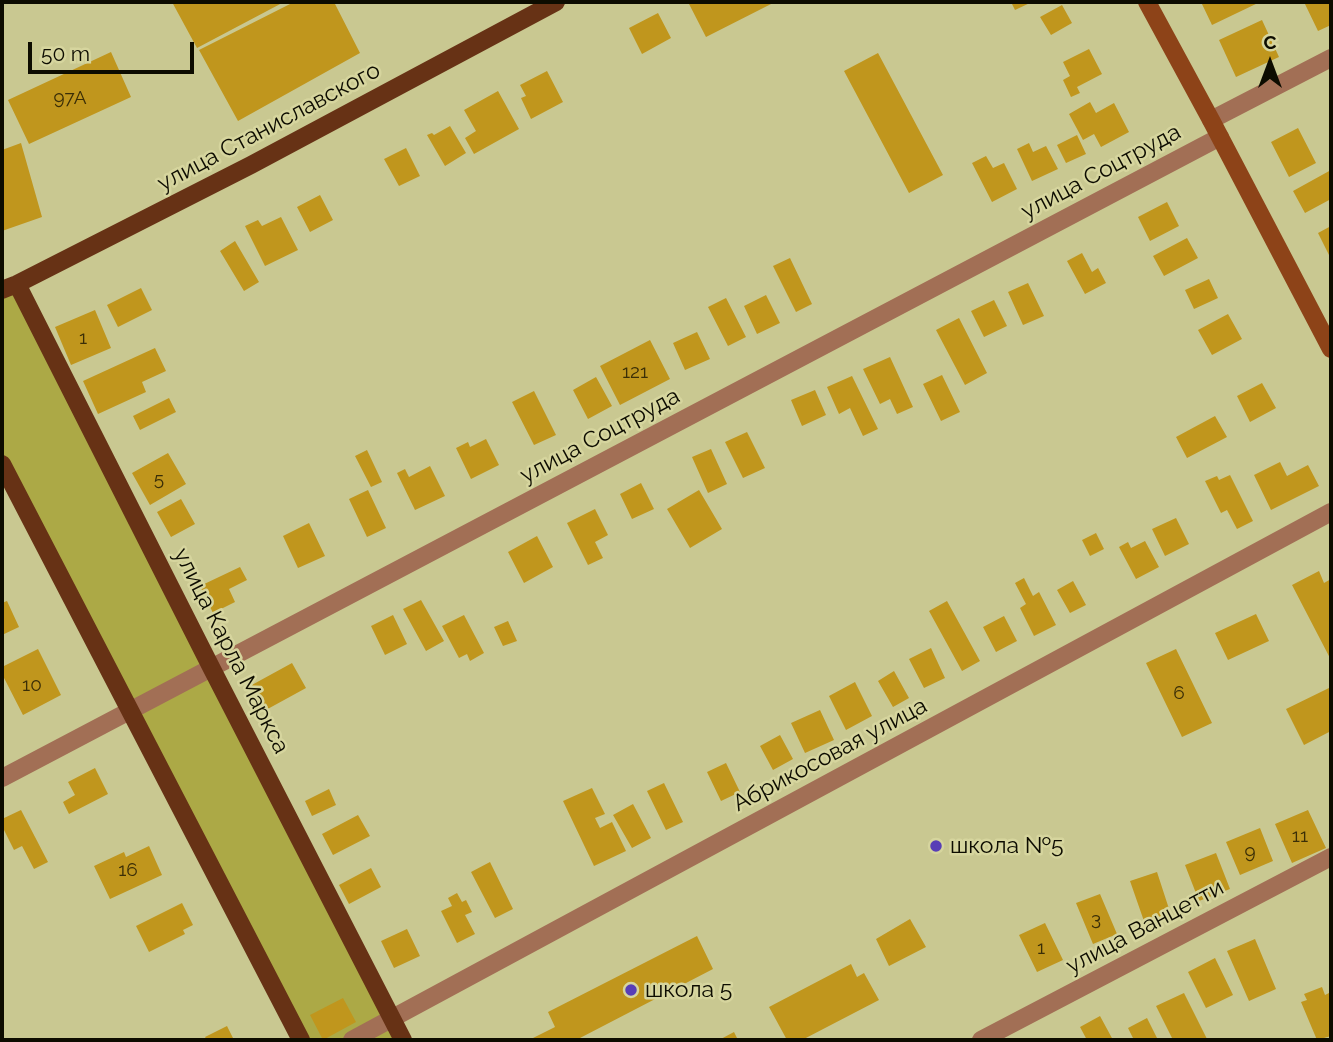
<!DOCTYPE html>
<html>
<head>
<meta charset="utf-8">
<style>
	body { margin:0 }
	#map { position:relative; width:1333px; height:1042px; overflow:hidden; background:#c9c891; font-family:Raleway,sans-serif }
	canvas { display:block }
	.frame { position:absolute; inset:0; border:4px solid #0d0c00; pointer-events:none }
	.north { position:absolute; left:1235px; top:28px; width:70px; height:70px; -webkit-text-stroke:5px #d6d59e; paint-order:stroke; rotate:0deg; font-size:19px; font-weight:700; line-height:28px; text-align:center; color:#0d0c00 }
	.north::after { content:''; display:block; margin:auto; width:24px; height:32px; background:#0d0c00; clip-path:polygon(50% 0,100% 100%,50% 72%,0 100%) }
	.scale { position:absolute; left:28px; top:42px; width:166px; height:32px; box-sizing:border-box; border:4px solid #0d0c00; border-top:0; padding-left:9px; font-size:21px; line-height:24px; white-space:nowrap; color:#0d0c00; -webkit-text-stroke:5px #d6d59e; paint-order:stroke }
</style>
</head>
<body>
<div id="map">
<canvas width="1333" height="1042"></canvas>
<div class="frame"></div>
<div class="north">С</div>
<div class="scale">50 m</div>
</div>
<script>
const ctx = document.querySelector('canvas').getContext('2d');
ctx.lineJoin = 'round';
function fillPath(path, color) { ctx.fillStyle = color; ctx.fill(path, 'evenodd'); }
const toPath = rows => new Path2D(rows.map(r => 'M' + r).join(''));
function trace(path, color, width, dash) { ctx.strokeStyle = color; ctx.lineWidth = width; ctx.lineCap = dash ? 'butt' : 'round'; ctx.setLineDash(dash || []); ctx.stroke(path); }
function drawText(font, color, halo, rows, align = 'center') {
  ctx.font = font + ' Raleway,sans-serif'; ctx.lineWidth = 5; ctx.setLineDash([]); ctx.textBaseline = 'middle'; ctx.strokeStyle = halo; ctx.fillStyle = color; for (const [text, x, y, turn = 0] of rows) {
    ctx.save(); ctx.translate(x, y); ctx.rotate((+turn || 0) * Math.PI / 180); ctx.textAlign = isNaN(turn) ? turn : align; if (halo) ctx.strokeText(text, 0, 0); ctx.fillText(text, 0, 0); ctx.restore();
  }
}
fillPath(toPath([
	[17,284,405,1040,301,1040,2,464,2,290]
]), '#aca946');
fillPath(toPath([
	[172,2,284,2,197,48],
	[294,2,334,2,360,53,238,121,199,50],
	[688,2,775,2,706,37],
	[1011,2,1032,2,1015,10],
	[1201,2,1260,2,1212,25],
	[1304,2,1331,2,1331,25,1318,31],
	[1062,5,1072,23,1051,35,1040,17],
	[658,13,671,38,642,54,629,28],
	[1262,20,1279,57,1236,77,1219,40],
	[1089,49,1102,74,1077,87,1080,93,1071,97,1063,80,1070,76,1063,62],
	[111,52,131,97,29,144,8,100],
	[878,53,943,175,909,193,844,71],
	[547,71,563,102,531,119,521,98,526,96,520,85],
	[498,91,519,129,474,154,465,138,476,131,464,110],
	[1090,102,1096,113,1114,103,1129,132,1101,147,1094,134,1083,140,1069,114],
	[450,126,466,153,445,166,427,135,432,133,434,135],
	[1298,128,1316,163,1289,177,1271,142],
	[1077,135,1086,154,1066,163,1057,145],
	[21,143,42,217,2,231,2,150],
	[1029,143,1033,152,1046,146,1058,169,1032,181,1017,149],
	[406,148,420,176,399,186,384,159],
	[986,156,993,168,1004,163,1017,189,992,202,972,163],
	[1331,170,1331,199,1305,213,1293,191],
	[320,195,333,220,310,232,297,207],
	[1167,202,1179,226,1150,241,1138,217],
	[281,217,298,250,265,266,245,226,258,220,262,226],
	[1331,226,1331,259,1318,233],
	[1187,238,1198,258,1164,276,1153,256],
	[235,241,259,282,244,291,220,251],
	[1082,253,1092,272,1098,268,1106,283,1085,294,1067,261],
	[790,258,812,304,796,312,773,266],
	[1209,279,1218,298,1194,309,1185,290],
	[1028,283,1044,316,1023,325,1008,292],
	[141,288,152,310,118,327,107,305],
	[766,295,780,323,757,334,744,306],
	[726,298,746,337,728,346,708,307],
	[994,300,1007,326,984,337,971,311],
	[95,310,111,348,71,365,55,327],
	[1228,314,1242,339,1212,355,1198,330],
	[959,318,987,373,965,385,936,330],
	[697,332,710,359,685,370,673,343],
	[650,340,670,379,620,405,600,366],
	[155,348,166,371,142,382,146,392,98,414,83,381],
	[890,357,913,407,897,414,890,399,880,404,863,369],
	[942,375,960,412,941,421,923,384],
	[852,376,878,429,863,436,850,408,839,414,827,387],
	[596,377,612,406,588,419,573,390],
	[1262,383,1276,408,1250,422,1237,396],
	[815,390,826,415,802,426,791,400],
	[534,391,556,435,534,445,512,402],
	[169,398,176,412,140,430,133,416],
	[1215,416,1227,437,1187,458,1176,437],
	[747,432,765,468,743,478,725,442],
	[486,439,499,465,471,479,456,448,468,442,470,447],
	[711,449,727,484,708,493,692,457],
	[367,450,382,482,371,487,355,456],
	[168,453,186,484,150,505,132,473],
	[1280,462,1287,476,1308,465,1319,486,1271,510,1254,475],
	[430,466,445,496,415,510,397,473,405,469,409,477],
	[1230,475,1253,521,1237,529,1227,510,1221,513,1205,481,1217,476,1219,480],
	[641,483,654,509,632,519,620,494],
	[368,490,386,528,367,537,349,499],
	[699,490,722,529,690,548,667,509],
	[181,499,195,524,171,537,157,512],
	[595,509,608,535,595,542,603,558,588,565,567,523],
	[1176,518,1189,544,1165,556,1152,529],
	[309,523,325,556,298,568,283,536],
	[1096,533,1104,549,1090,556,1082,540],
	[537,536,553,567,524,583,508,552],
	[1145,541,1159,567,1136,579,1119,547,1128,542,1131,548],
	[240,567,247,580,229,589,235,602,213,613,200,586],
	[1319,571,1324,583,1331,579,1331,660,1292,585],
	[1024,578,1033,596,1039,592,1056,625,1034,636,1020,608,1026,604,1015,583],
	[1073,581,1086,605,1070,613,1057,590],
	[421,600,444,641,426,651,403,609],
	[7,601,19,627,2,635,2,603],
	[947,601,980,661,962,671,929,611],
	[1256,614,1269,641,1228,660,1215,633],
	[393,615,407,644,385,655,371,626],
	[464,615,484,653,470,661,467,654,459,658,442,626],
	[1004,616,1017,641,996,652,983,627],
	[508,621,517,641,503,646,494,627],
	[931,648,945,678,924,688,909,659],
	[38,649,61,695,23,715,2,674,2,667],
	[1176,649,1212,723,1182,737,1146,663],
	[292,663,306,688,264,711,250,686],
	[894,671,909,698,893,707,878,681],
	[855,682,872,716,846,730,829,696],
	[1329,688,1331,693,1331,731,1304,745,1286,709],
	[820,710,834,740,805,753,791,723],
	[780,735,793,759,773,770,760,746],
	[726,763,740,792,721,801,707,772],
	[95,768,108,794,69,814,63,802,75,795,68,782],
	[664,783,683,822,666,830,647,791],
	[592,788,605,814,595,818,600,828,612,822,626,851,594,866,563,801],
	[329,789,336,805,312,816,305,801],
	[633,804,651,838,632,848,613,815],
	[21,810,48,862,34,869,22,846,14,850,2,826,2,819],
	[1308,810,1326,848,1292,863,1275,824],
	[358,815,370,836,333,855,322,834],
	[1260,828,1273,861,1240,875,1226,842],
	[149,846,162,875,110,899,94,866,124,852,126,857],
	[1216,853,1230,889,1199,901,1185,865],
	[490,862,513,909,495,918,471,872],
	[371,868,381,887,349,904,339,885],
	[1157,872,1171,915,1145,924,1130,881],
	[457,893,462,902,466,900,472,912,465,915,475,934,457,943,441,911,452,906,448,898],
	[1100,894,1117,934,1093,944,1076,903],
	[182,903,193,925,183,930,185,934,149,952,136,926],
	[910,919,926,947,889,966,876,939],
	[1045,923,1063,960,1037,972,1019,935],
	[407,929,420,956,394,968,381,941],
	[697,936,713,969,580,1038,581,1040,529,1040,555,1027,548,1012],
	[1255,939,1276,989,1249,1001,1227,951],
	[1215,958,1233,995,1206,1008,1188,972],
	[851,964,857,977,864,973,879,1000,802,1040,787,1040,769,1007],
	[1322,987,1325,995,1331,992,1331,1036,1317,1040,1301,1002,1307,1000,1304,994],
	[1184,993,1207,1039,1204,1040,1173,1040,1156,1006],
	[343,998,356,1022,323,1040,310,1015],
	[1100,1016,1113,1040,1087,1040,1080,1027],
	[1147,1018,1158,1040,1134,1040,1128,1028],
	[227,1026,234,1040,207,1040,205,1037],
	[734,1032,738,1040,719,1040]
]), '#c0961d');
trace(toPath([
	[1211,120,1331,58],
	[2,778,1220,137],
	[352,1040,1331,512],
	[981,1040,1331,857]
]), '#a26f55', 18);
trace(toPath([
	[1147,2,1211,120,1331,349]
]), '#8d4318', 18);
trace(toPath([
	[17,284,212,669,403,1040],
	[2,290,17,284,251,165,556,2],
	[2,464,301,1040]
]), '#673215', 18);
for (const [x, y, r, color] of [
	[936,846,7,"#583eb6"],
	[631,990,7,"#583eb6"]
]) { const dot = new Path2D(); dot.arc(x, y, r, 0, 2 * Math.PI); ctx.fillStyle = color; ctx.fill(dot); trace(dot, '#d6d59e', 2.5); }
drawText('19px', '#3a2e07', null, [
	["97А",70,98],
	["1",83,338],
	["121",635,372],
	["5",159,479],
	["10",32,685],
	["6",1179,693],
	["11",1300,836],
	["9",1250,852],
	["16",128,870],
	["3",1096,919],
	["1",1041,948]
]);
drawText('23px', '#0d0c00', '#d6d59e', [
	["улица Станиславского",269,127,-28],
	["улица Соцтруда",1101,172,-28],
	["улица Соцтруда",600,436,-28],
	["улица Карла Маркса",231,651,63],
	["Абрикосовая улица",830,755,-28],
	["улица Ванцетти",1145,927,-28]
]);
drawText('23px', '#0d0c00', '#d6d59e', [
	["школа №5",950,846],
	["школа 5",645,990]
], 'left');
</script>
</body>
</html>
